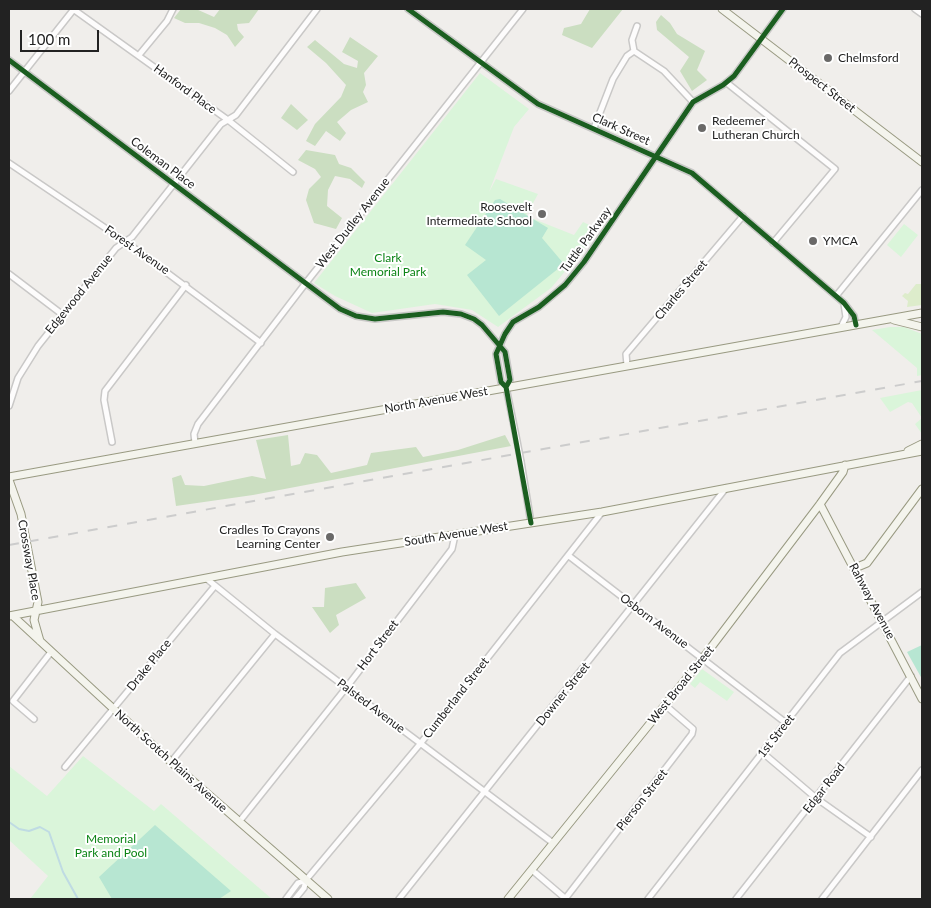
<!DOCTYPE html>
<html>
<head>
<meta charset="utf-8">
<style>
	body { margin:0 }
	#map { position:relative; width:931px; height:908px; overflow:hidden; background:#f0eeeb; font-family:Lato,sans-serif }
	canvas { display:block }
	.frame { position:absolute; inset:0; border:10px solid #222; pointer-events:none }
	.scale { position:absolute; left:20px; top:30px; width:79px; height:22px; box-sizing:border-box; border:2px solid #222; border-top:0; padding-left:6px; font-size:15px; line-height:18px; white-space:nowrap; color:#222; -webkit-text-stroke:4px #fff; paint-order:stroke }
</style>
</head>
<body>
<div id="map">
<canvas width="931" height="908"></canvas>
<div class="frame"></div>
<div class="scale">100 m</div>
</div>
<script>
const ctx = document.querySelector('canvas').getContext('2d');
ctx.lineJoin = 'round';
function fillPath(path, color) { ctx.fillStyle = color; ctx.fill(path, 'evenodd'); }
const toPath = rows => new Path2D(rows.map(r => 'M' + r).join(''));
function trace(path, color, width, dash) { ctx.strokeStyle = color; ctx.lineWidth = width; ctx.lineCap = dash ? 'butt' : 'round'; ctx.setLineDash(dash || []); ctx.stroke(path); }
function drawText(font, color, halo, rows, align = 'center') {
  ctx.font = font + ' Lato,sans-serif'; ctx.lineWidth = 4; ctx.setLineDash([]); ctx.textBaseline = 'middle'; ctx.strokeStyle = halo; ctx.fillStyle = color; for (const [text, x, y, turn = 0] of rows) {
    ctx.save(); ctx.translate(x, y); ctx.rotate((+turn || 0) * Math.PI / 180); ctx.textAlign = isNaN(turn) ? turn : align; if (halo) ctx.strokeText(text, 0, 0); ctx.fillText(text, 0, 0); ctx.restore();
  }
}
fillPath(toPath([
	[916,284,922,284,922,305,907,307,908,301,902,296,905,293,908,294]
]), '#ddeccb');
fillPath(toPath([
	[181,9,196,9,214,17,220,9,259,9,249,23,237,24,238,30,244,37,235,47,227,35,215,28,199,23,185,23,174,18],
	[590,9,623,9,592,48,562,35,564,28,581,24],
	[661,15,670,23,677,34,705,51,697,70,707,80,692,91,680,71,689,57,657,30,656,22],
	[350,37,378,56,364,73,366,85,363,92,368,102,351,110,337,122,346,133,340,141,326,131,315,146,306,141,315,124,341,97,346,85,326,63,307,47,315,40,344,64,357,68,358,61,342,52],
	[291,104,308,120,297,130,281,118],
	[306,150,335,155,339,164,351,168,365,182,362,188,350,179,335,176,328,190,327,206,342,218,336,229,314,223,306,200,309,189,321,177,315,169,298,160],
	[288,435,291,466,300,464,305,453,317,455,331,473,367,465,371,453,416,447,423,457,458,450,505,435,511,446,253,495,176,506,172,478,181,475,185,485,204,486,252,476,266,479,256,440],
	[356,583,366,598,336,615,339,625,330,633,312,607,324,607,325,588]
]), '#cbdec1');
fillPath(toPath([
	[480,73,529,109,514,127,489,192,496,179,538,194,526,216,574,235,583,222,600,230,551,288,498,327,472,310,435,304,372,313,335,296,314,283],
	[904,224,918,235,901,257,887,245],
	[890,327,904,327,922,334,922,375,917,376,917,368,872,330],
	[922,390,922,434,915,424,922,418,912,403,908,402,890,412,880,398],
	[702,669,734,692,727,701,700,682,695,688,690,684],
	[83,756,154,811,161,804,272,899,30,899,48,876,9,840,9,766,47,796]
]), '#daf5da');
fillPath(toPath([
	[500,199,548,228,542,238,564,264,499,316,467,275,486,260,465,245,495,200],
	[922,645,922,679,907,652],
	[155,825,231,891,219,899,112,899,99,877]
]), '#b7e6d2');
trace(toPath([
	[9,822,19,829,29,831,40,827,49,832,63,872,78,899]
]), '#bfdbe3', 2);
const street = toPath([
	[73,9,228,120,293,172],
	[408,9,538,104,692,173,844,303,854,316,856,325],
	[915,9,922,14],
	[634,51,632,40,637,26],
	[139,55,167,21,173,9],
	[9,60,340,309,356,316,375,319,443,312,461,314,474,319,482,325,505,352,510,380,506,387],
	[727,83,835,169,773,243],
	[9,91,74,9],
	[594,128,613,79,627,56,634,51,664,71,693,102],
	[9,163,126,242,261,343],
	[9,274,63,315],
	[836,296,922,190],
	[841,327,846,317,844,304],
	[627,365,626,354,743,216],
	[9,406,18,378,38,346,116,248,132,237,221,124,236,115,317,9],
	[517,441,506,387,501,382,496,354,505,334,513,322,539,307,565,285,584,262,693,102,723,85,734,76,783,9],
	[112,442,104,400,105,391,186,285],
	[195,443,194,434,198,424,305,284,523,9],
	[521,462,531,523],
	[569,556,786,723],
	[207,579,275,634,553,843],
	[34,719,13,701,51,652],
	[763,753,816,798,871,837],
	[171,762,275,634],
	[65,767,214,587],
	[239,822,346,688,452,549,455,535],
	[532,870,566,899],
	[286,899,298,883,306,880],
	[295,899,304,888,306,880,420,744,602,512],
	[399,899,726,488],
	[565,899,692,734,693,729,665,705],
	[648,899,840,653,922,592],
	[736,899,911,676],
	[822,899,922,770]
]);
const secondary = toPath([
	[722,9,922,162],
	[894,320,922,327],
	[908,451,922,444],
	[9,477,922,313],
	[9,480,21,514,30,561,38,602,34,620,40,641],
	[820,504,922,699],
	[855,568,867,563,922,489],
	[9,616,342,552,602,512,922,451],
	[13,616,171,762,328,899],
	[508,899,703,658,820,504,843,472,845,465]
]);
trace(street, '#c9c8c7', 8);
trace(secondary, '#999a82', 9);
trace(street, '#fdfcfc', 5);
trace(secondary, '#f4f4ed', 7);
trace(toPath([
	[9,545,922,381]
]), '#ccc', 2, [10, 10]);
const streetBridge = toPath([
	[517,441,521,462]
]);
trace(streetBridge, '#c9c8c7', 8, []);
trace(streetBridge, '#fdfcfc', 5);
trace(toPath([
	[408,9,538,104,692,173,844,303,854,316,856,325],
	[9,60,340,309,356,316,375,319,443,312,461,314,474,319,482,325,505,352,510,380,506,387],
	[531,523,506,387,501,382,496,354,505,334,513,322,539,307,565,285,584,262,693,102,723,85,734,76,783,9]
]), '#1b5e20', 5);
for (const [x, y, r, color] of [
	[828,58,5,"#6a6968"],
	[702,128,5,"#6a6968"],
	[542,214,5,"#6a6968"],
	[813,241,5,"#6a6968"],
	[330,537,5,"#6a6968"]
]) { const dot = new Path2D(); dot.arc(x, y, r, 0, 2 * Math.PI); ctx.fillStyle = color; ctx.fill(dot); trace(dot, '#fff', 2); }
drawText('12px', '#222', '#fff', [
	["Chelmsford",838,58],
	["Redeemer",712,121],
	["Lutheran Church",712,135],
	["Roosevelt",532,207,"right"],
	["Intermediate School",532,221,"right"],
	["YMCA",823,241],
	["Cradles To Crayons",320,530,"right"],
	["Learning Center",320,544,"right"]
], 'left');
drawText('12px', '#222', '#fff', [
	["Prospect Street",822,85,38],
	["Hanford Place",185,89,36],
	["Clark Street",621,129,24],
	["Coleman Place",163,163,37],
	["West Dudley Avenue",353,223,-52],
	["Tuttle Parkway",586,240,-54],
	["Forest Avenue",137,250,35],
	["Charles Street",681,290,-50],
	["Edgewood Avenue",79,294,-51],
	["North Avenue West",436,400,-10],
	["South Avenue West",456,534,-9],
	["Crossway Place",29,560,80],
	["Rahway Avenue",872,601,62],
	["Osborn Avenue",654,621,37],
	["Hort Street",378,645,-53],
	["Drake Place",149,665,-51],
	["West Broad Street",681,685,-51],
	["Downer Street",563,694,-51],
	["Cumberland Street",456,698,-52],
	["Palsted Avenue",371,706,37],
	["1st Street",776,736,-52],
	["North Scotch Plains Avenue",171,761,42],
	["Edgar Road",824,788,-52],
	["Pierson Street",642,800,-52]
]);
drawText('12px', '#0c8416', '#fff', [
	["Clark",388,258],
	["Memorial Park",388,272],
	["Memorial",111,839],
	["Park and Pool",111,853]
]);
</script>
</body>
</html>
